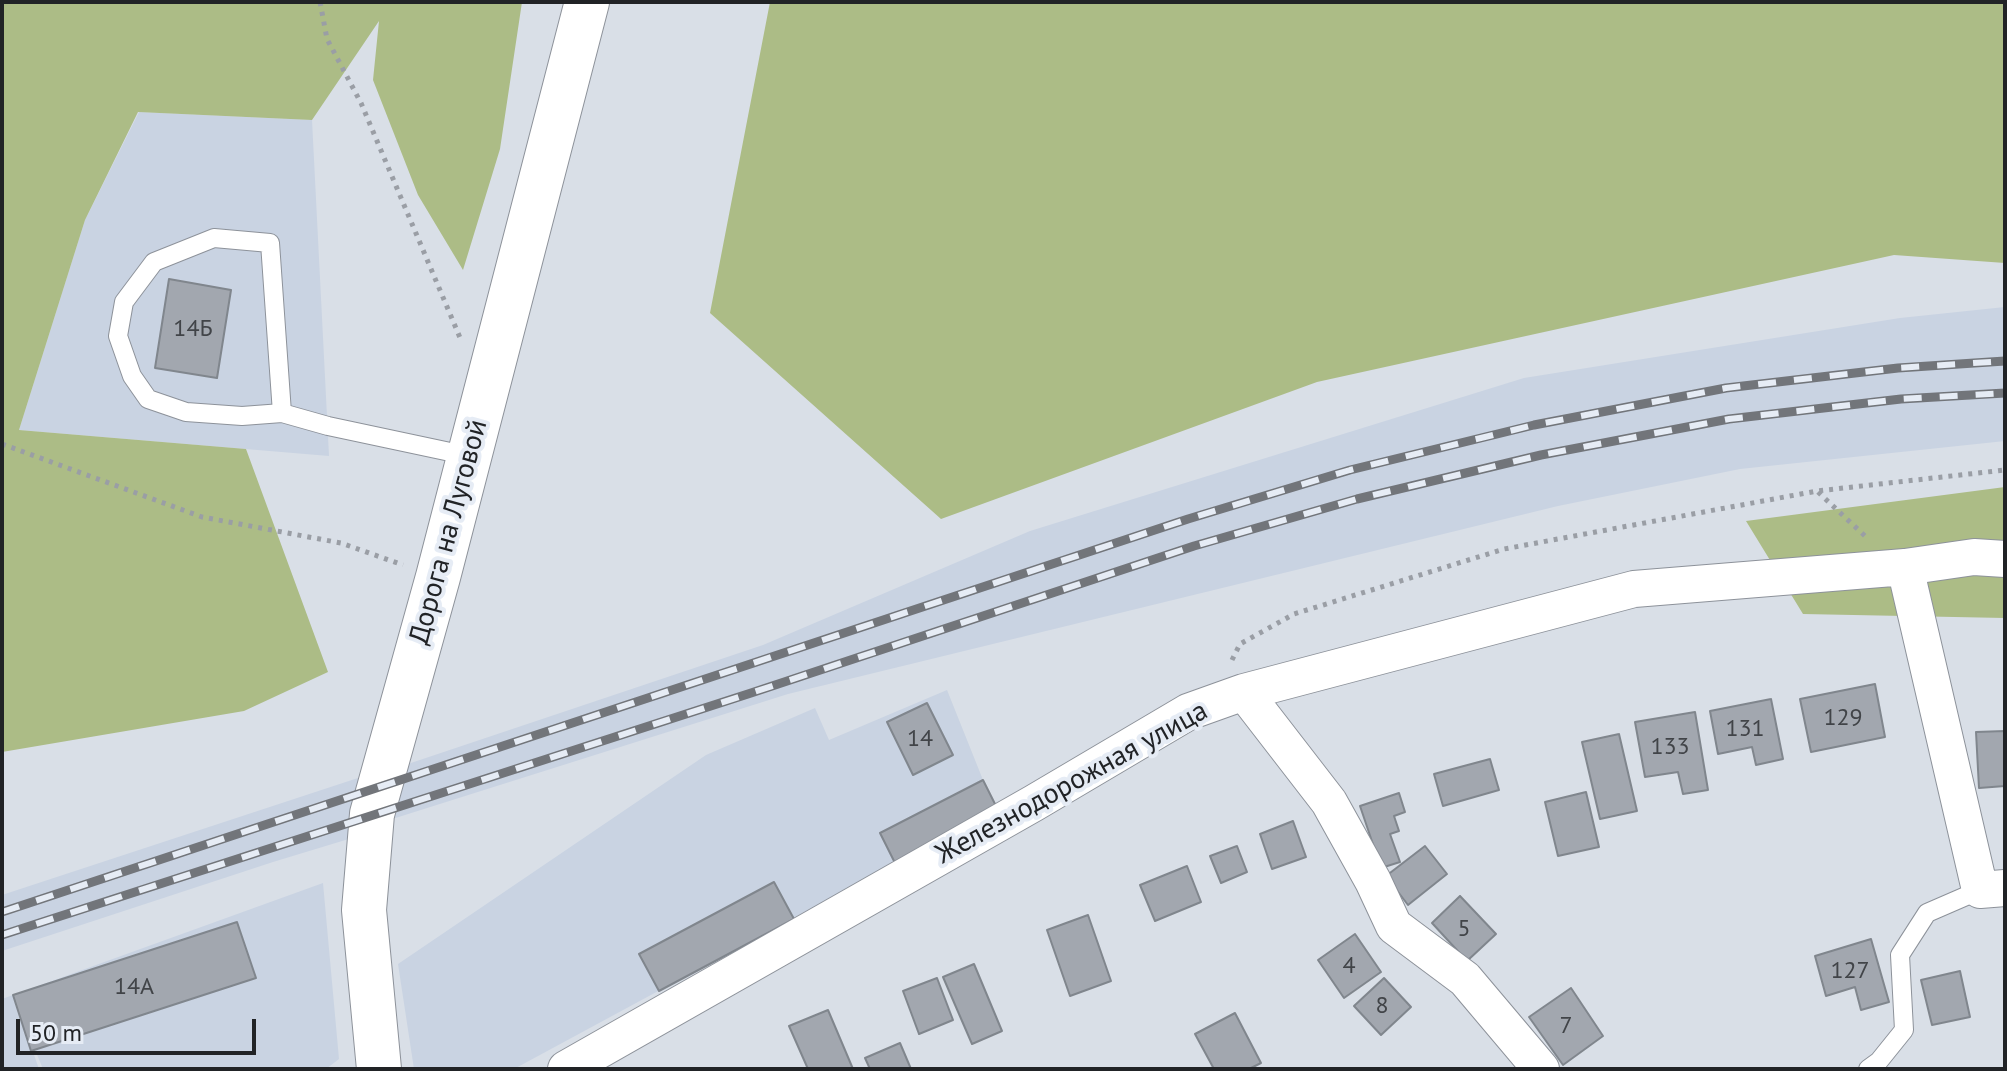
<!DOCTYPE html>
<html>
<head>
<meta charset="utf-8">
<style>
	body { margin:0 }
	#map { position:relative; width:2007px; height:1071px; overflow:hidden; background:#d9dfe7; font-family:"PT Sans",sans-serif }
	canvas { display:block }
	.frame { position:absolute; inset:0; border:4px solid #212326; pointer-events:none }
	.scale { position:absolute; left:16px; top:1019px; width:240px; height:36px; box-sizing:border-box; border:4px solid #212326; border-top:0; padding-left:10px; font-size:24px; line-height:28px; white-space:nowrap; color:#212326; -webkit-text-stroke:6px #e6ecf5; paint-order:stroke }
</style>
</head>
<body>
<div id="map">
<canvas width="2007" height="1071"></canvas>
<div class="frame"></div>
<div class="scale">50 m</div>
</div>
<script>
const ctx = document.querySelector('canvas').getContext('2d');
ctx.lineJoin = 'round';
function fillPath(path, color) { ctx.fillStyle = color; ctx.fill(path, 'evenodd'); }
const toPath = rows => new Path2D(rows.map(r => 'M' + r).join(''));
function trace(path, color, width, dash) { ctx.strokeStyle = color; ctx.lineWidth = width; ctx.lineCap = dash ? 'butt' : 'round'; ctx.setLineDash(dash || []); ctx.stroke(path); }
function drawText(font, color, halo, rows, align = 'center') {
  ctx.font = font + ' "PT Sans",sans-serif'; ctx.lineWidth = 8; ctx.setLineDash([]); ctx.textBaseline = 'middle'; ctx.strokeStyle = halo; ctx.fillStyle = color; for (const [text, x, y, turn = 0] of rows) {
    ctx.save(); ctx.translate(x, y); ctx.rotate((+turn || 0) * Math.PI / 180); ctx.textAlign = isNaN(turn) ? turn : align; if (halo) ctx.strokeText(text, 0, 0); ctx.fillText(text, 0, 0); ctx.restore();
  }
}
fillPath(toPath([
	[139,112,312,120,329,456,19,430,85,220],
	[2005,307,2005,441,1740,469,1558,506,788,694,386,821,393,769,763,645,1030,531,1524,378,1900,318],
	[947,690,983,780,895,863,514,1069,414,1069,398,964,706,755,815,708,829,740],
	[361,777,352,838,273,862,2,951,2,895],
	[323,883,339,1059,326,1069,43,1069,18,1009,39,1069,2,1069,2,999]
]), '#c9d3e2');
fillPath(toPath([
	[2,2,522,2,500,149,463,270,418,195,373,80,379,21,312,120,138,112,85,220,19,430,246,449,328,672,244,711,2,752],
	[770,2,2005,2,2005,263,1894,255,1317,382,941,519,710,313],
	[2005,487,2005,618,1803,614,1746,521]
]), '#acbc86');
const building = toPath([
	[169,279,231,290,217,378,155,368,169,279],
	[1875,684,1885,737,1811,752,1800,699,1875,684],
	[1771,699,1783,759,1756,765,1752,747,1718,754,1710,711,1771,699],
	[927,703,953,755,913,775,887,722,927,703],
	[1695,712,1708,790,1683,794,1678,772,1645,777,1635,722,1695,712],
	[2005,731,2005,786,1979,788,1976,732,2005,731],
	[1619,734,1637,811,1600,819,1582,742,1619,734],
	[1490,759,1499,790,1443,806,1434,774,1490,759],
	[983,780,998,810,895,863,880,833,983,780],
	[1586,792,1599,847,1558,856,1545,802,1586,792],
	[1399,793,1405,812,1394,816,1399,831,1390,834,1400,862,1381,868,1360,806,1399,793],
	[1293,821,1306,857,1272,869,1260,834,1293,821],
	[1237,846,1247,872,1221,883,1210,856,1237,846],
	[1425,846,1447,874,1408,905,1386,876,1425,846],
	[1187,866,1201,902,1155,921,1140,885,1187,866],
	[774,882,794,919,659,991,639,954,774,882],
	[1460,896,1496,934,1467,961,1432,923,1460,896],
	[1088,915,1111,981,1070,996,1047,930,1088,915],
	[237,922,256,978,31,1051,13,995,237,922],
	[1355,934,1381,972,1344,998,1318,960,1355,934],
	[1871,939,1889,1002,1861,1010,1855,987,1826,996,1815,956,1871,939],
	[974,964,1002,1031,972,1044,943,977,974,964],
	[1960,971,1970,1017,1932,1025,1921,980,1960,971],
	[937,978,953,1020,919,1034,903,991,937,978],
	[1384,978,1411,1007,1381,1035,1354,1006,1384,978],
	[1571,988,1603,1036,1563,1065,1529,1017,1571,988],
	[828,1010,853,1069,808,1069,789,1026,828,1010],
	[1235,1013,1261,1063,1249,1069,1214,1069,1195,1034,1235,1013],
	[900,1043,911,1069,870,1069,865,1058,900,1043]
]);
fillPath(building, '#a2a7af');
trace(building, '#80868d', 2);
const service = toPath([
	[282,413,242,416,186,412,148,399,132,376,118,336,124,302,154,262,214,238,270,243,282,413,328,426,469,456],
	[1868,1069,1879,1061,1904,1030,1900,955,1927,913,1980,890]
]);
const minor = toPath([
	[1905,567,1980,890,2005,888],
	[1244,692,1329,802,1373,881,1394,926,1465,979,1541,1069],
	[566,1069,1034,803,1188,712,1244,692,1634,589,1905,567,1974,557,2005,559]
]);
const tertiary = toPath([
	[379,1069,364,910,372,814,438,577,587,2]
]);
trace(service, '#8d929a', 20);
trace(minor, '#8d929a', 38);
trace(tertiary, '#8d929a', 46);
trace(toPath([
	[320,2,327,39,361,103,461,340],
	[2,444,202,517,341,543,403,565],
	[1818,492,1866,537],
	[1232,660,1240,644,1294,614,1504,549,1817,491,2005,470]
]), '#9a9ea5', 5, [4, 6]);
trace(service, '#fff', 18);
trace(minor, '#fff', 36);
trace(tertiary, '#fff', 44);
const rail = toPath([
	[2,912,1188,519,1350,470,1534,425,1726,388,1898,368,2005,361],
	[2,935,751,693,1194,546,1357,499,1541,455,1729,419,1901,399,2005,393]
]);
trace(rail, '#72757a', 9);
trace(rail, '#e6ecf5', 6, [18]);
drawText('24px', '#414448', null, [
	["14Б",193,329],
	["129",1843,718],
	["131",1745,729],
	["14",920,739],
	["133",1670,747],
	["5",1464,929],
	["4",1349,966],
	["127",1850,971],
	["14А",134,987],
	["8",1382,1006],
	["7",1566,1026]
]);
drawText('28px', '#212326', '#e6ecf5', [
	["Дорога на Луговой",449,532,-75],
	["Железнодорожная улица",1072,783,-29]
]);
</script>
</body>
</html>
